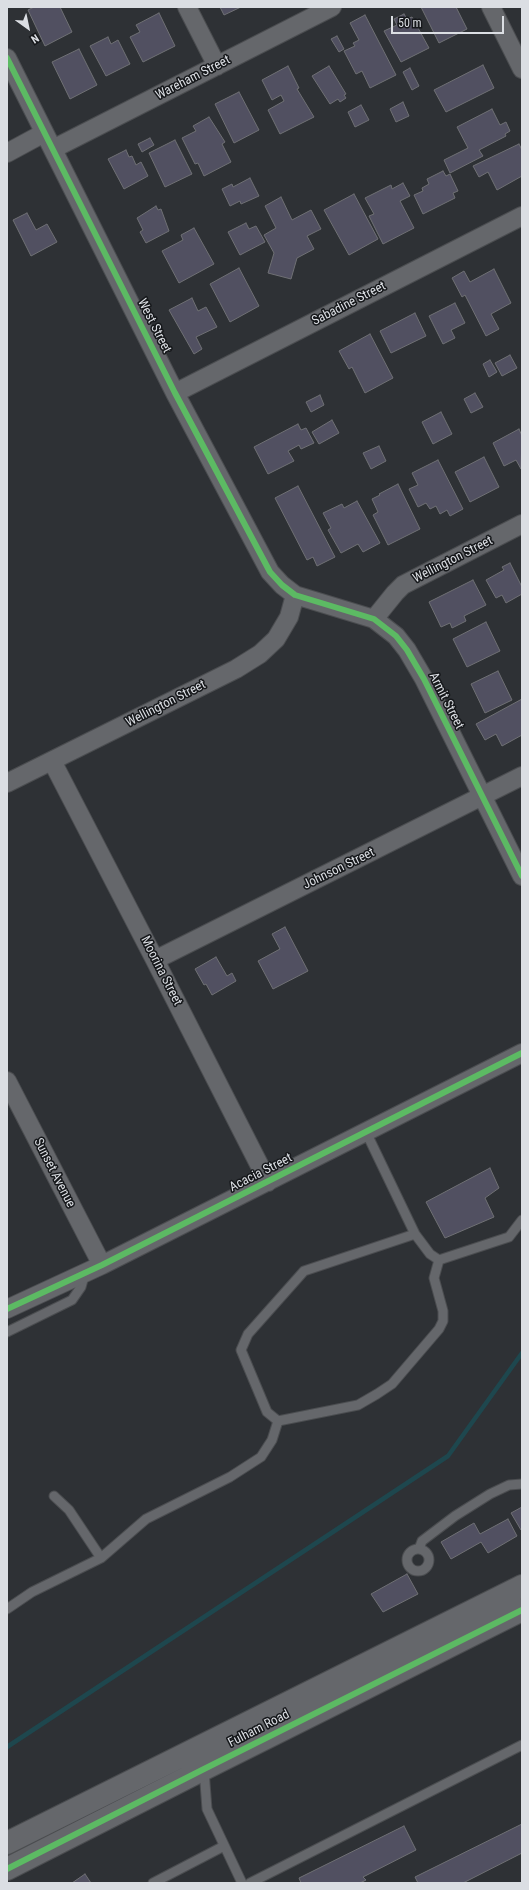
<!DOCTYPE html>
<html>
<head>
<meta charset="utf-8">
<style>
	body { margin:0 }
	#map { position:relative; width:529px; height:1890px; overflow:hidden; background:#2e3135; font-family:"Roboto Condensed",sans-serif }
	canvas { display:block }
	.frame { position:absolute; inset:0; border:8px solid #dbdee3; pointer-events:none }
	.north { position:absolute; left:8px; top:8px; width:40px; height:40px; -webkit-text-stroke:3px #16181b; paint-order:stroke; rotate:147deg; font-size:11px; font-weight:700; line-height:16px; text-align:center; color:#dbdee3 }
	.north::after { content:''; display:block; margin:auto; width:14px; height:18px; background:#dbdee3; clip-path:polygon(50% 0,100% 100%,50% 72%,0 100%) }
	.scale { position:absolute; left:391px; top:16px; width:113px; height:18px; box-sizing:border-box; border:2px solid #dbdee3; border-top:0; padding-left:5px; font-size:12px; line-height:14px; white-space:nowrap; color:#dbdee3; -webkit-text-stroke:3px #16181b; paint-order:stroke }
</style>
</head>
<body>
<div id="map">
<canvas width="529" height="1890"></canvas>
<div class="frame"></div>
<div class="north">N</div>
<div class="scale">50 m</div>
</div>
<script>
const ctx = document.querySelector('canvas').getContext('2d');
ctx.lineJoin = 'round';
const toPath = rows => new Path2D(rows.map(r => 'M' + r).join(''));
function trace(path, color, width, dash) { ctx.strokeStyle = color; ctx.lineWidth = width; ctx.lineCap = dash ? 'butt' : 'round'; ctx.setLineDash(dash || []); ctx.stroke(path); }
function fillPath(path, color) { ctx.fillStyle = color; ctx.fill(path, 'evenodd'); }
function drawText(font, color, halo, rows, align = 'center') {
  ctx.font = font + ' "Roboto Condensed",sans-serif'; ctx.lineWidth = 3; ctx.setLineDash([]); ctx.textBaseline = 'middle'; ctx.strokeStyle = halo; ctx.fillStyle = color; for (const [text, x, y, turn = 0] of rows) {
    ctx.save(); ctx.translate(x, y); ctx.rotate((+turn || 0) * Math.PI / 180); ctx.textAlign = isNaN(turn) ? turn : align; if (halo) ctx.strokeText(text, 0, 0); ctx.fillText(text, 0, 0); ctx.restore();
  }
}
trace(toPath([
	[7,1747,448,1456,522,1353]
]), '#1e474e', 4.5);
const building = toPath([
	[34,7,60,7,72,32,45,46,28,10,34,7],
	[220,7,241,7,224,15,220,7],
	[421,7,456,7,467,29,439,43,421,7],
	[159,13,175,46,143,62,130,37,140,32,136,25,159,13],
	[404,14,407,19,412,17,429,48,401,62,384,31,397,25,394,19,404,14],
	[365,15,396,75,370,88,362,71,356,74,344,51,355,46,353,43,359,40,350,23,365,15],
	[337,36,344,49,339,52,331,39,337,36],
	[108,37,111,44,118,40,130,64,106,76,90,46,108,37],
	[79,49,97,85,70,99,52,62,79,49],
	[483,65,494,88,446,112,434,90,483,65],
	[288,66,299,88,297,89,314,117,280,134,268,110,284,101,281,95,272,100,262,80,288,66],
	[329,66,346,94,344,95,346,98,340,102,338,99,330,104,312,76,329,66],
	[410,68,419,86,412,90,403,72,410,68],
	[239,92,259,130,234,143,215,104,239,92],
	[403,102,409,116,396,122,390,109,403,102],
	[361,105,369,120,355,127,348,112,361,105],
	[492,109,500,125,506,122,510,131,505,134,506,136,479,150,483,156,450,173,444,160,468,148,457,127,492,109],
	[209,117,225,142,222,144,231,162,204,176,198,163,195,164,182,138,196,131,193,126,209,117],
	[150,138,154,145,142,152,138,144,150,138],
	[175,140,192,174,165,187,149,153,175,140],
	[519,144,522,150,522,176,497,190,488,172,479,177,473,166,519,144],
	[126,150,129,157,132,156,136,165,141,162,148,176,124,189,108,159,126,150],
	[443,171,446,176,450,174,458,191,453,193,455,198,423,214,414,195,423,191,422,188,429,184,427,179,443,171],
	[250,178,259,196,241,204,240,201,230,206,222,189,232,184,233,187,250,178],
	[403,183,410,196,400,201,414,228,383,244,369,216,374,214,365,198,391,185,392,189,403,183],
	[354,194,378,239,349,255,324,210,354,194],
	[281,197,292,220,311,210,321,229,307,236,314,249,297,258,291,279,268,273,274,253,264,235,276,228,265,206,281,197],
	[156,206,158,210,161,209,169,231,146,243,140,232,143,230,137,218,156,206],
	[27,213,36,230,47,224,57,242,31,256,13,220,27,213],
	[246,223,249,229,256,226,265,242,240,255,228,232,246,223],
	[194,228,214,264,179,283,162,251,183,240,181,235,194,228],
	[239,268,259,306,230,322,210,284,239,268],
	[494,269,511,303,491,314,499,329,486,336,465,295,462,297,452,278,464,271,470,282,494,269],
	[192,298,198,311,206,307,217,327,196,337,202,349,194,354,169,310,192,298],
	[455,303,465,323,451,330,455,338,443,344,429,316,455,303],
	[415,313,426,336,391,353,380,331,415,313],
	[370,334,393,378,365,393,352,367,349,369,339,351,370,334],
	[510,355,517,368,502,376,495,363,510,355],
	[490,360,497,372,489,377,483,364,490,360],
	[475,393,483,407,471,413,464,399,475,393],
	[320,395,324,405,311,412,306,402,320,395],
	[441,412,452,434,433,444,422,422,441,412],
	[332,420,339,433,319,444,312,432,332,420],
	[298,424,301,430,306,428,314,443,301,449,299,445,288,451,294,461,268,474,254,447,298,424],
	[519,429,522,436,521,469,516,460,504,466,493,443,519,429],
	[379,446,386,461,371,469,363,453,379,446],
	[484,457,499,487,470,502,455,472,484,457],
	[438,460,463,509,450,516,447,510,440,514,436,506,430,509,426,503,418,507,409,489,418,485,412,473,438,460],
	[398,484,420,529,388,545,373,515,378,512,372,499,380,495,379,494,398,484],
	[298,486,335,557,317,566,313,557,307,560,275,498,298,486],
	[357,501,380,543,363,552,358,544,341,553,328,530,331,528,323,513,342,504,344,508,357,501],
	[510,563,522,587,522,594,506,603,502,595,496,598,486,580,504,570,502,567,510,563],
	[473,580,486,605,464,616,466,621,452,628,450,623,441,627,429,602,473,580],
	[486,622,500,651,467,667,453,639,486,622],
	[498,671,512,700,485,713,471,684,498,671],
	[522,699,522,735,502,746,496,734,485,740,476,724,522,699],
	[285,927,308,971,273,989,258,961,280,949,272,934,285,927],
	[216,957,227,976,232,973,236,981,212,995,206,984,204,985,195,969,216,957],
	[490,1168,499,1188,485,1198,494,1217,445,1238,426,1202,490,1168],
	[522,1507,522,1529,521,1530,511,1513,522,1507],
	[508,1519,517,1536,488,1553,481,1542,451,1559,441,1542,474,1523,480,1534,508,1519],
	[407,1574,418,1594,383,1612,371,1594,407,1574],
	[522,1824,522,1853,463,1883,418,1883,415,1877,522,1824],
	[404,1826,416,1850,363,1877,366,1880,360,1883,301,1883,299,1878,404,1826],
	[85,1874,91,1883,72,1883,85,1874]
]);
fillPath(building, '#515061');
trace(building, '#6f7074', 1);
const lane = toPath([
	[366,1132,415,1234],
	[415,1234,430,1254,439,1260,434,1278,443,1311,443,1321,439,1329,392,1384,377,1394,358,1405,278,1421,267,1412,241,1350,248,1334,304,1271,415,1234],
	[439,1260,509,1237,522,1220],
	[7,1332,72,1300,81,1287,85,1273],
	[54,1496,69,1510,101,1558],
	[419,1549,422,1541,455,1516,490,1494,509,1485,522,1484],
	'407 1560a11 11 0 1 1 22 0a11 11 0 1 1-22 0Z',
	[7,1609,32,1592,101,1558,146,1519,230,1477,261,1457,272,1440,278,1421],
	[204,1770,207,1809,242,1883],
	[153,1883,224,1846],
	[250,1883,522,1745]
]);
const street = toPath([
	[187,7,217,66],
	[491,7,522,69],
	[7,58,175,393,270,572,282,585,295,595,374,619,396,636,407,650,424,679,522,876],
	[53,149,332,7],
	[7,153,44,133],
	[175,393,522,216],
	[374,619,395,593,403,585,522,524],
	[52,761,155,960,268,1182],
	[7,783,236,669,260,654,276,639,289,617,295,595],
	[155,960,522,776],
	[7,1081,102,1265],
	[7,1309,102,1265,522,1053]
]);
const secondary = toPath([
	[7,1843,522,1586],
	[7,1869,204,1769,522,1610]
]);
trace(lane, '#4b4d50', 11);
trace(street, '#4b4d50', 20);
trace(secondary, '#4b4d50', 24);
trace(lane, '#65676b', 9);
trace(street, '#65676b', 18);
trace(secondary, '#65676b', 22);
trace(toPath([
	[7,58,175,393,270,572,282,585,295,595,374,619,396,636,407,650,424,679,522,876],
	[7,1309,102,1265,522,1053],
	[7,1869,204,1769,522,1610]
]), '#5cba63', 6);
drawText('13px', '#dbdee3', '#16181b', [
	["Wareham Street",193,78,-27],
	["Sabadine Street",349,304,-27],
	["West Street",154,326,63],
	["Wellington Street",453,560,-27],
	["Armit Street",446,701,63],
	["Wellington Street",166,704,-27],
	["Johnson Street",339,869,-26],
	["Moorina Street",161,971,63],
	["Sunset Avenue",54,1173,63],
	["Acacia Street",261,1173,-27],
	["Fulham Road",259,1729,-27]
]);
</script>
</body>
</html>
